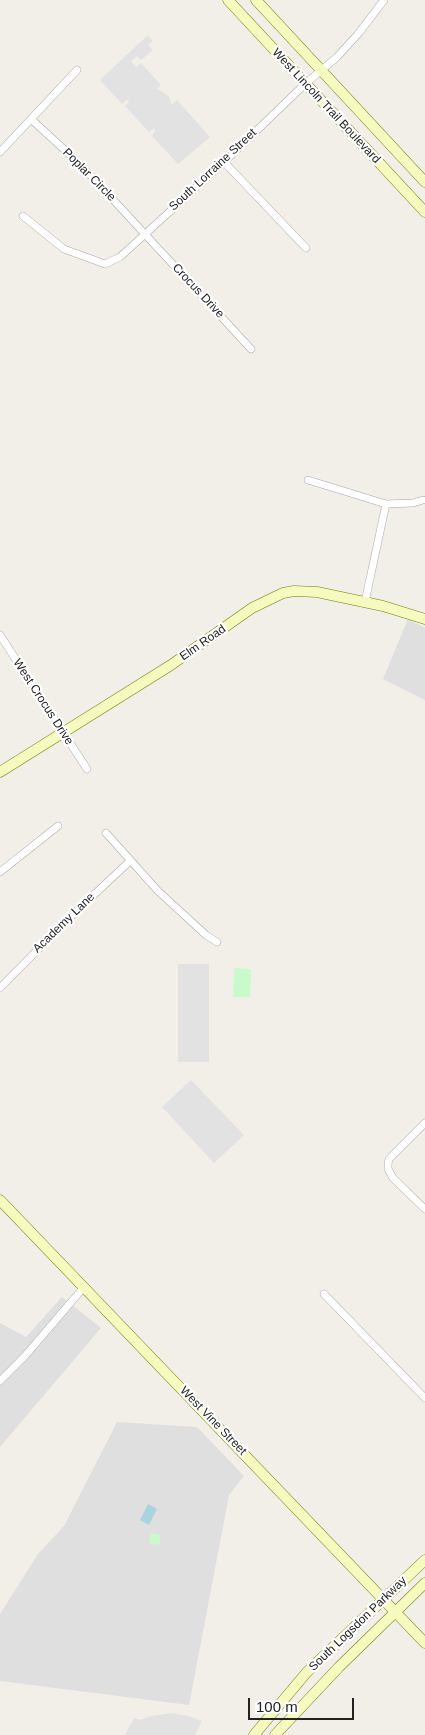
<!DOCTYPE html>
<html>
<head>
<meta charset="utf-8">
<style>
	body { margin:0 }
	#map { position:relative; width:425px; height:1735px; overflow:hidden; background:#f2efe9; font-family:Arial,sans-serif }
	canvas { display:block }
	.scale { position:absolute; left:248px; top:1698px; width:106px; height:22px; box-sizing:border-box; border:2px solid #222; border-top:0; padding-left:6px; font-size:15px; line-height:18px; white-space:nowrap; color:#222; -webkit-text-stroke:4px #fff; paint-order:stroke }
</style>
</head>
<body>
<div id="map">
<canvas width="425" height="1735"></canvas>
<div class="scale">100 m</div>
</div>
<script>
const ctx = document.querySelector('canvas').getContext('2d');
ctx.lineJoin = 'round';
function fillPath(path, color) { ctx.fillStyle = color; ctx.fill(path, 'evenodd'); }
const toPath = rows => new Path2D(rows.map(r => 'M' + r).join(''));
function trace(path, color, width, dash) { ctx.strokeStyle = color; ctx.lineWidth = width; ctx.lineCap = dash ? 'butt' : 'round'; ctx.setLineDash(dash || []); ctx.stroke(path); }
function drawText(font, color, halo, rows, align = 'center') {
  ctx.font = font + ' Arial,sans-serif'; ctx.lineWidth = 4.5; ctx.setLineDash([]); ctx.textBaseline = 'middle'; ctx.strokeStyle = halo; ctx.fillStyle = color; for (const [text, x, y, turn = 0] of rows) {
    ctx.save(); ctx.translate(x, y); ctx.rotate((+turn || 0) * Math.PI / 180); ctx.textAlign = isNaN(turn) ? turn : align; if (halo) ctx.strokeText(text, 0, 0); ctx.fillText(text, 0, 0); ctx.restore();
  }
}
fillPath(toPath([
	[408,619,425,628,425,700,383,679],
	[62,1297,101,1328,0,1447,0,1323,26,1337],
	[117,1422,197,1427,244,1476,229,1495,189,1705,0,1681,0,1614,38,1554,64,1526]
]), '#e0dfdf');
fillPath(toPath([
	[234,968,251,969,250,997,233,997],
	[151,1533,161,1535,159,1545,149,1543]
]), '#c8facc');
fillPath(toPath([
	[148,35,153,41,148,45,153,50,141,60,137,56,131,61,136,67,141,63,161,85,157,89,163,92,170,98,171,105,177,100,210,137,178,164,152,136,155,131,154,128,149,132,125,106,129,102,128,100,126,100,122,104,100,80],
	[178,964,209,964,209,1062,178,1062],
	[191,1080,244,1135,214,1163,162,1107],
	[172,1713,188,1716,202,1721,195,1735,125,1735,134,1718,140,1720,151,1716]
]), '#e2e2e2');
fillPath(toPath([
	[148,1504,157,1509,149,1525,140,1520]
]), '#aad3df');
const street = toPath([
	[31,119,82,166,251,349],
	[0,152,77,70],
	[224,162,306,248],
	[23,216,64,249,105,264,120,257,224,162,305,84,337,57,358,34,384,0],
	[308,480,386,504,413,503,423,500],
	[365,602,386,504],
	[0,635,87,769],
	[106,833,158,891,206,935,217,942],
	[0,872,58,826],
	[0,988,68,919,130,861],
	[425,1123,389,1159,388,1164,388,1169,393,1178,425,1209],
	[324,1294,425,1398],
	[0,1381,25,1356,84,1287]
]);
const secondary = toPath([
	[228,0,425,212],
	[256,0,425,182],
	[0,772,171,665,252,608,283,593,294,591,317,592,383,606,425,619],
	[0,1200,425,1643],
	[254,1735,307,1672,425,1560],
	[275,1735,339,1667,425,1583]
]);
trace(street, '#a9a9a9', 8);
trace(secondary, '#707d05', 11);
trace(street, '#fff', 7);
trace(secondary, '#f7fabf', 10);
drawText('12px', '#222', '#fff', [
	["West Lincoln Trail Boulevard",326,106,47],
	["South Lorraine Street",213,170,-43],
	["Poplar Circle",89,175,45],
	["Crocus Drive",198,291,47],
	["Elm Road",203,643,-35],
	["West Crocus Drive",43,702,57],
	["Academy Lane",64,923,-44],
	["West Vine Street",213,1421,46],
	["South Logsdon Parkway",358,1624,-44]
]);
</script>
</body>
</html>
